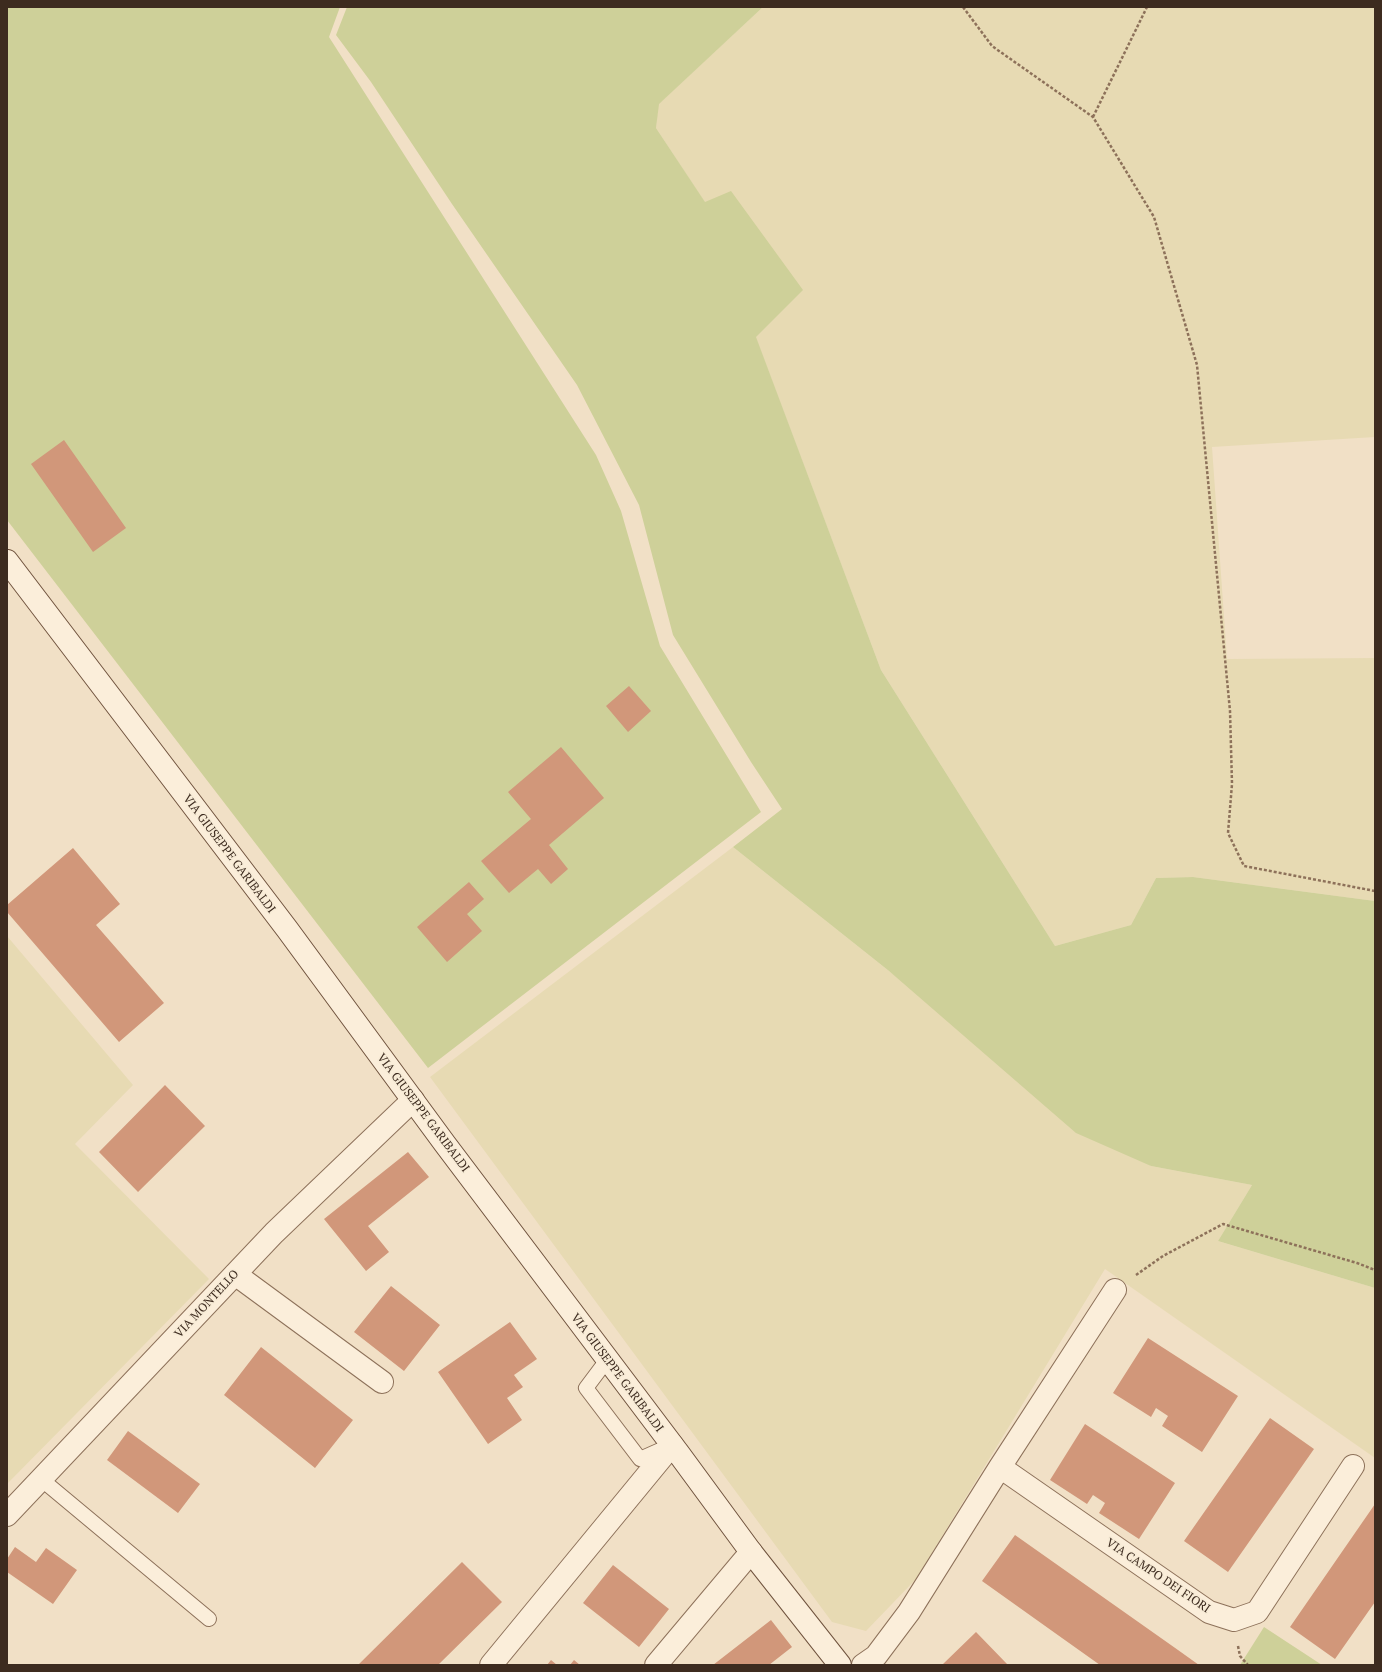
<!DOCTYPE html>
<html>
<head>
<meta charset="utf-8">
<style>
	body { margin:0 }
	#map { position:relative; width:1382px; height:1672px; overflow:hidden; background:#f1e0c6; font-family:"PT Serif",serif }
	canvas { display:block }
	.frame { position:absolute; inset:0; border:8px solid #3d2b1f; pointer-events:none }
</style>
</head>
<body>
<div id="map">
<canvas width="1382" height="1672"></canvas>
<div class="frame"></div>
</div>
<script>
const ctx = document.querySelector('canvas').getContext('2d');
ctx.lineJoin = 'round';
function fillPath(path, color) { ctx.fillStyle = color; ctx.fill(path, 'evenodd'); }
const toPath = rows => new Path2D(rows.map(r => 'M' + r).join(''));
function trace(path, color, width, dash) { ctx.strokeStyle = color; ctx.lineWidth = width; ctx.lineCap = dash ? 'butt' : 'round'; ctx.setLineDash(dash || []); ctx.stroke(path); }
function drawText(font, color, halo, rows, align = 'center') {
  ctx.font = font + ' "PT Serif",serif'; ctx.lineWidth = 3; ctx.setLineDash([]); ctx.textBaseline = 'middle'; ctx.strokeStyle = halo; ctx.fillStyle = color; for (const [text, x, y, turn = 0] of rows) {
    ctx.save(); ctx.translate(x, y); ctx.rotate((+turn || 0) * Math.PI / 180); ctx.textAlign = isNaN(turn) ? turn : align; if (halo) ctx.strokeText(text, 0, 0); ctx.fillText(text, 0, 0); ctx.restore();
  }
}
fillPath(toPath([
	[763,7,1375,7,1375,437,1212,447,1227,659,1375,658,1375,901,1193,877,1156,878,1131,925,1055,946,881,670,705,203,656,128,658,104],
	[733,847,889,971,1151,1166,1252,1185,1218,1241,1375,1288,1375,1458,1105,1269,916,1579,866,1631,832,1622,430,1077],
	[7,936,133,1085,75,1144,209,1279,7,1484]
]), '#e7dab3');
fillPath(toPath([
	[7,7,340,7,329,37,596,455,621,511,660,646,761,812,428,1068,7,520],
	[347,7,763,7,659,104,656,128,705,202,731,191,803,290,756,337,881,670,1055,946,1131,925,1156,878,1193,877,1375,901,1375,1288,1218,1241,1252,1185,1151,1166,1076,1133,889,971,733,847,782,809,751,762,673,635,639,505,577,385,452,204,371,82,336,35],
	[1264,1627,1322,1665,1240,1665]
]), '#ced099');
fillPath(toPath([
	[64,440,126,528,93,552,31,464],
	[629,686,651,711,628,732,606,706],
	[561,747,604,798,549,845,568,869,551,884,538,869,509,893,481,861,531,819,508,792],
	[73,848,120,904,96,925,164,1003,119,1042,7,912,7,905],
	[469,882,484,899,467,914,482,931,447,962,417,927],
	[165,1085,205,1126,138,1192,99,1152],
	[408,1152,429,1177,368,1226,389,1252,366,1271,324,1219],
	[391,1286,440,1325,404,1371,354,1332],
	[510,1322,537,1359,514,1375,523,1387,507,1398,522,1420,488,1444,438,1372],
	[1148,1338,1238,1396,1202,1452,1162,1426,1168,1416,1156,1408,1151,1417,1113,1393],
	[261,1347,353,1420,315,1468,224,1395],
	[1270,1418,1314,1449,1228,1572,1184,1541],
	[1085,1424,1175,1483,1139,1539,1099,1513,1105,1503,1093,1495,1087,1504,1050,1480],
	[128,1431,200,1484,178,1513,107,1460],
	[1375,1504,1375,1602,1335,1659,1290,1627],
	[1015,1535,1178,1650,1199,1665,1100,1665,1062,1638,982,1581],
	[15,1547,36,1562,46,1548,77,1570,53,1604,7,1572,7,1559],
	[462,1562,502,1602,438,1665,358,1665],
	[613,1565,669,1609,639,1647,583,1603],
	[771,1620,792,1647,769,1665,713,1665],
	[976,1632,1008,1665,942,1665],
	[551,1660,557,1665,547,1665],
	[574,1660,580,1665,570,1665]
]), '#d1977a');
const lane = toPath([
	[607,1360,586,1388,640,1459,667,1447],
	[41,1479,209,1619]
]);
const street = toPath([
	[235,1274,382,1382],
	[1000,1467,1209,1612,1234,1620,1257,1612,1353,1466],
	[7,1515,274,1233,413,1100],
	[491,1665,672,1445],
	[656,1665,751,1552],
	[863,1665,876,1656,909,1612,1000,1467,1115,1290]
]);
const secondary = toPath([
	[7,561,287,929,445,1144,679,1454,751,1552,840,1665]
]);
trace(lane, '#8d715a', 16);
trace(street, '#8d715a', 24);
trace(secondary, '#6f523d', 24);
trace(toPath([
	[963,7,992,46,1093,117,1154,217,1197,365,1230,711,1232,784,1228,833,1244,866,1375,891],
	[1093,117,1147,7],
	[1136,1275,1163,1256,1223,1224,1357,1263,1375,1270],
	[1238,1646,1240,1656,1248,1665]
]), '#8d715a', 2.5, [3, 2]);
trace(lane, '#fbeeda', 14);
trace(street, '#fbeeda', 22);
trace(secondary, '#fbeeda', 22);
drawText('12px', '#3d2b1f', '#f7ebd6', [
	["VIA GIUSEPPE GARIBALDI",229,854,53],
	["VIA GIUSEPPE GARIBALDI",423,1113,53],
	["VIA MONTELLO",207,1304,-47],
	["VIA GIUSEPPE GARIBALDI",617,1373,53],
	["VIA CAMPO DEI FIORI",1158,1576,34]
]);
</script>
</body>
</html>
